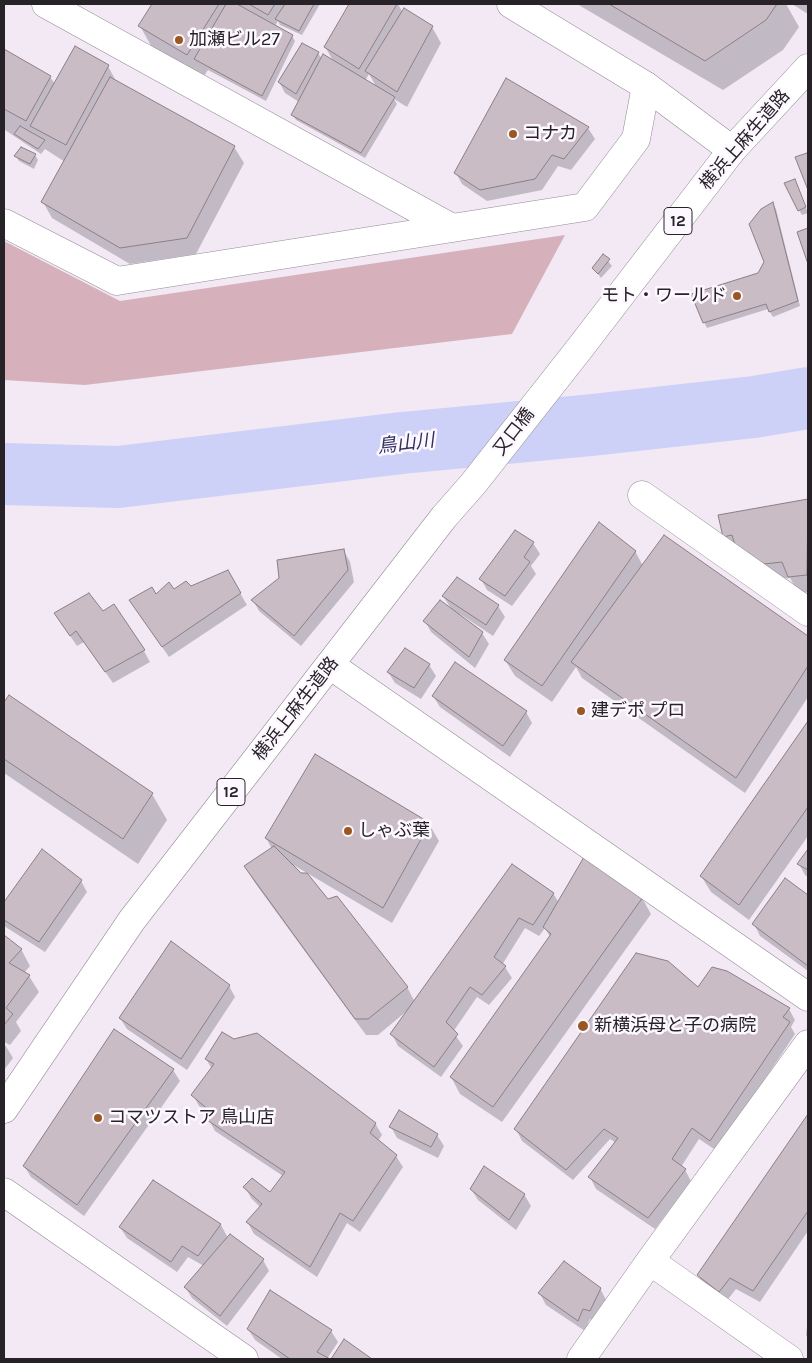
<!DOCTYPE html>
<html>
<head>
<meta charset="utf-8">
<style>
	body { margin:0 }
	#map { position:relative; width:812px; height:1363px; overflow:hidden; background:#f2e9f5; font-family:Karla,sans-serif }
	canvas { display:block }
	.frame { position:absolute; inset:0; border:5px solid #262227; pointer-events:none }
</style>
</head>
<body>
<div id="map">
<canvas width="812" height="1363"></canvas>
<div class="frame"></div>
</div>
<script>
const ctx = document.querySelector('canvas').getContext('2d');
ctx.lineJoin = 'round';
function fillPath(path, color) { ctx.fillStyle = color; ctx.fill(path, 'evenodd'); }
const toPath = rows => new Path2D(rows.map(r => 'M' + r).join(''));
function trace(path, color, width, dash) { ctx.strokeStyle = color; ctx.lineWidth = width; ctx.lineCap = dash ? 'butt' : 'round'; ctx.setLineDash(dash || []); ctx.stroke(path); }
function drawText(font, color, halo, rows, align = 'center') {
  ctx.font = font + ' Karla,"Noto Sans JP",sans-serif'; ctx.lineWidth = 5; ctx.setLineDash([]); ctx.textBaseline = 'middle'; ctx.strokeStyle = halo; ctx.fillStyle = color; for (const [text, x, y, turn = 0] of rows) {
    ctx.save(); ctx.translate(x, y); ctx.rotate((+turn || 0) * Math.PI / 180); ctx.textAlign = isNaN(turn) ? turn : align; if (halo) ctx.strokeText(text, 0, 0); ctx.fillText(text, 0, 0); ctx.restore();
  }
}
fillPath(toPath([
	[565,235,512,334,85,385,4,380,4,241,120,301]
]), '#d6b1bc');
fillPath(toPath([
	[153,4,225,4,227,6,228,4,320,4,302,35,280,25,278,21,275,26,292,36,295,41,266,101,208,70,202,79,154,51,140,26],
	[351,4,398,4,403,13,432,27,441,43,407,107,394,99,397,104,365,158,296,120,293,115,299,102,285,93,279,82,318,53,322,59,334,62,325,47],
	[369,74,377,88,365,81],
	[577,4,786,4,799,27,783,50,723,90],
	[792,4,808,4,808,14],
	[4,50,50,77,55,84,108,66,117,83,234,147,244,163,196,254,130,264,52,218,43,202,65,162,45,149,41,154,5,130,4,133],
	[507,80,588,128,595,139,571,170,558,166,542,190,487,201,462,184,456,173],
	[35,155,38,160,34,169,19,161,16,156],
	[795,180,808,213,802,215,799,210],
	[773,204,776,209,800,306,773,317,768,309,707,328,704,322,759,274,765,262],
	[604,256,612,266,601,278,593,268],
	[808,500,808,592,799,593,790,578,766,581,724,537,719,516],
	[515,532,533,543,540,554,531,566,536,574,512,606,487,590,481,579],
	[664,537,808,637,808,697,745,793,582,678,576,667,552,702,515,676,505,660,635,551,643,566],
	[344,551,350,562,354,582,301,646,259,611,253,600],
	[228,572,247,605,169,657,138,612,156,595,190,588],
	[443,596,498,606,505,617,493,636,460,614,459,616,482,633,489,644,475,668,431,632,425,621,452,610],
	[102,613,144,651,150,662,113,683,84,642,77,646,62,624],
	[429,665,436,676,421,699,395,683,388,672],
	[10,696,152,794,167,820,138,864,4,773,4,705],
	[433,696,526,712,532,723,510,757,440,707],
	[808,723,808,836,749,920,711,892,701,876],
	[429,824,439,841,392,923,290,863,327,900,407,987,415,1002,512,866,553,893,559,903,642,898,651,914,502,1122,460,1094,451,1077,550,937,545,928,539,936,525,928,502,965,505,967,512,978,489,1005,477,997,453,1032,463,1046,441,1077,398,1046,392,1034,408,1010,378,1035,366,1035,255,883,245,867,272,849,266,838],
	[42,851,81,881,87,892,45,952,4,926,4,904],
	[808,851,808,877,805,875,799,864],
	[785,880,808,897,808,971,760,936,754,924],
	[4,936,21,949,30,966,24,973,29,976,39,992,16,1022,21,1031,10,1045,4,1042],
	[229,986,235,997,187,1070,127,1029,120,1018],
	[699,989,789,1009,795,1020,791,1027,795,1034,717,1151,699,1139,681,1167,685,1170,691,1181,655,1229,596,1189,590,1177,616,1143,610,1139,573,1180,522,1141,516,1129],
	[4,1043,13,1058,4,1070],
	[206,1059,375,1123,382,1135,378,1141,396,1156,403,1167,360,1232,347,1223,317,1277,254,1234,248,1223,260,1207,251,1198,245,1187,270,1193,283,1176,215,1131,209,1120,210,1115,199,1106,193,1095,212,1069],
	[173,1070,180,1081,84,1216,31,1177,24,1166],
	[808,1117,808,1231,760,1302,736,1289,725,1303,705,1287,698,1275],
	[391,1127,437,1135,444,1146,438,1158,397,1138],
	[153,1182,221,1225,228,1238,263,1260,269,1271,227,1326,192,1298,185,1287,204,1266,188,1257,177,1272,127,1238,120,1227],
	[471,1189,524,1194,531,1206,516,1230,478,1200],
	[600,1288,606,1300,596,1322,590,1319,585,1331,546,1305,540,1294],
	[808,1319,808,1338,806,1335],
	[248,1329,331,1331,338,1342,327,1359,282,1359,255,1340]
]), '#0003');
trace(toPath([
	[4,474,118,477,402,443,592,425,754,407,808,398]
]), '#cdd1f7', 62);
const building = toPath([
	[152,4,219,4,187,55,138,26,152,4],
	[226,4,237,4,293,35,262,96,194,59,226,4],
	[249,4,275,4,268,15,249,4],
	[285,4,314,4,299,31,275,19,285,4],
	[349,4,397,4,359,69,324,47,349,4],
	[609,4,777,4,766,20,705,61,609,4],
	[404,8,433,26,397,92,365,71,404,8],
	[302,43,319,52,296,94,278,82,302,43],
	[75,46,109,65,66,145,30,126,75,46],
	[4,49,51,76,26,121,4,109,4,49],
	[323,54,395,97,361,153,291,115,323,54],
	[110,77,235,146,187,238,120,248,41,202,110,77],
	[506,78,589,127,564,159,552,155,535,179,480,190,454,173,506,78],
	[20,126,45,140,38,149,14,134,20,126],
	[21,147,36,154,30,164,14,156,21,147],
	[807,153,808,156,808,190,795,157,807,153],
	[795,179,806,207,798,211,784,183,795,179],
	[773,202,798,301,769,312,766,304,703,323,691,294,758,273,764,262,749,224,761,209,773,202],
	[808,228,808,264,797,232,808,228],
	[603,254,610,259,598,274,592,268,603,254],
	[808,499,807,575,788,577,782,562,755,565,751,555,735,545,732,535,723,537,718,515,808,499],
	[599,522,636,551,542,686,504,660,599,522],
	[515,530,534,542,524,557,530,562,505,596,479,579,515,530],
	[664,535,808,636,808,666,736,778,571,662,664,535],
	[344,549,348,570,294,636,251,600,279,578,277,560,344,549],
	[228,570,241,593,162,647,129,600,152,587,156,594,169,582,174,589,186,581,191,586,228,570],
	[457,577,499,605,486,625,442,596,457,577],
	[89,593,103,611,114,604,145,650,105,672,76,631,70,636,54,613,89,593],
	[440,600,483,632,469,657,423,621,440,600],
	[405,648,430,664,414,688,387,672,405,648],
	[455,662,527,711,503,746,432,696,455,662],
	[9,695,153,793,123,839,4,759,4,702,9,695],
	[808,721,808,807,739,905,700,876,808,721],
	[315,754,430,823,383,908,265,838,315,754],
	[274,846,301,873,307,873,328,899,337,896,408,987,368,1019,355,1019,244,866,274,846],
	[42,849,82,880,39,942,4,920,4,902,42,849],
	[808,849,808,870,797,864,808,849],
	[584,857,643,897,493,1107,450,1077,551,934,543,927,584,857],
	[512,864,554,893,533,925,519,918,494,957,506,966,482,995,470,987,446,1022,458,1034,434,1067,390,1034,512,864],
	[785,878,808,895,808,966,752,924,785,878],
	[4,935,22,949,9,963,30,975,6,1008,13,1014,4,1025,4,935],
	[171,941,230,985,181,1059,119,1018,171,941],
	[636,953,668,961,698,987,712,967,727,971,790,1008,783,1017,790,1022,710,1141,692,1128,672,1159,686,1169,648,1218,588,1177,618,1138,604,1129,566,1170,514,1129,636,953],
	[114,1029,174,1069,77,1205,23,1166,114,1029],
	[222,1032,234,1039,257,1033,376,1123,370,1133,397,1155,353,1221,340,1213,310,1267,246,1222,262,1204,243,1187,252,1178,270,1192,285,1172,207,1120,210,1111,191,1095,214,1064,205,1059,222,1032],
	[399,1110,438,1134,431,1147,389,1127,399,1110],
	[808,1114,808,1211,753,1291,730,1278,719,1292,697,1275,808,1114],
	[484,1166,525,1194,509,1220,470,1189,484,1166],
	[153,1180,221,1224,198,1256,182,1246,171,1262,119,1227,153,1180],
	[230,1234,264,1259,220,1316,184,1287,230,1234],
	[564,1261,601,1288,590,1311,583,1309,578,1321,538,1293,564,1261],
	[270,1290,332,1330,317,1352,330,1359,290,1359,247,1329,270,1290],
	[344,1339,372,1359,331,1359,344,1339]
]);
fillPath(building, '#c9bcc5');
trace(building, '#8b7f87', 1);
const street = toPath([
	[46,4,452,228],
	[4,223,117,281,585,207,636,139,646,86],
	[642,495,808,612],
	[330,665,808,997],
	[4,1192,244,1359],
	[650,1261,789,1359],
	[581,1359,650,1261,808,1044]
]);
const secondary = toPath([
	[511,4,646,86,732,150]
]);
const primary = toPath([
	[4,1109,132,920,444,517,473,484,580,348,732,150,808,68]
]);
trace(street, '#948b96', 29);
trace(secondary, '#948b96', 29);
trace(primary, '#948b96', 29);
trace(street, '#fff', 28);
trace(secondary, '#fff', 28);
trace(primary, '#fff', 28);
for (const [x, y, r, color] of [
	[179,40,5,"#995823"],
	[513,134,5,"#995823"],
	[737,296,5,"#995823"],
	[581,711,5,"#995823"],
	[348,831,5,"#995823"],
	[583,1026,6,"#995823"],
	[98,1118,5,"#995823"]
]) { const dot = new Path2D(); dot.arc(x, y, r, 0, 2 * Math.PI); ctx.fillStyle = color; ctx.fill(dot); trace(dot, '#fdf8ff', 2); }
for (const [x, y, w] of [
	[678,221,28],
	[231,792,28]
]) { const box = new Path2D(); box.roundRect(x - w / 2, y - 13.5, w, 27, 4); ctx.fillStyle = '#fdf8ff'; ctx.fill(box); trace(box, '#262227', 1); }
drawText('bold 16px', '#262227', null, [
	["12",678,221],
	["12",231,792]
]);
drawText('18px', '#262227', '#fdf8ff', [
	["加瀬ビル27",189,40],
	["コナカ",523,134],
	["モト・ワールド",727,296,"right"],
	["建デポ プロ",591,711],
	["しゃぶ葉",358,831],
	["新横浜母と子の病院",594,1026],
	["コマツストア 鳥山店",108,1118]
], 'left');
drawText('18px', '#262227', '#fdf8ff', [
	["横浜上麻生道路",745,140,-49],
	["又口橋",514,432,-52],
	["横浜上麻生道路",296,709,-52]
]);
drawText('italic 19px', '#2f3060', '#fdf8ff', [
	["鳥山川",406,444,-7]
]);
</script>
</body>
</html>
